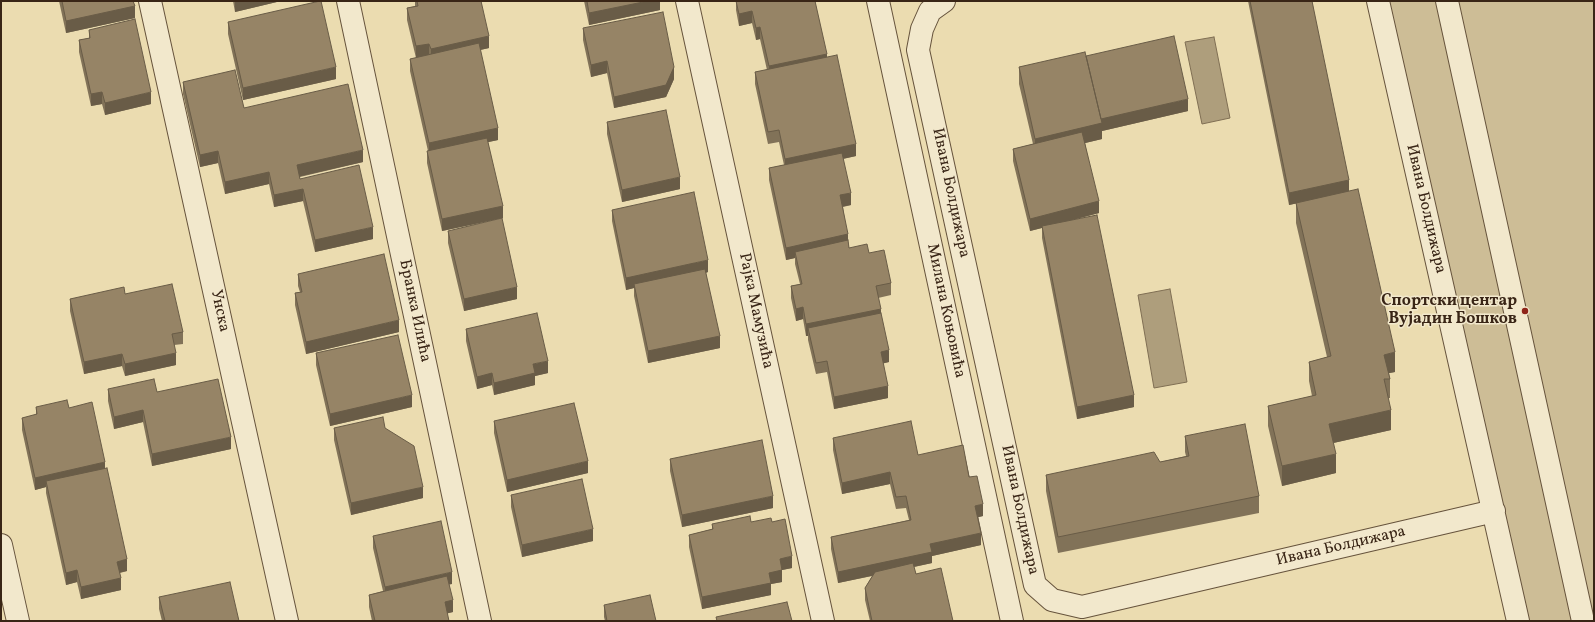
<!DOCTYPE html>
<html>
<head>
<meta charset="utf-8">
<style>
	body { margin:0 }
	#map { position:relative; width:1595px; height:622px; overflow:hidden; background:#ebdcb0; font-family:Vollkorn,serif }
	canvas { display:block }
	.frame { position:absolute; inset:0; border:2px solid #392516; pointer-events:none }
</style>
</head>
<body>
<div id="map">
<canvas width="1595" height="622"></canvas>
<div class="frame"></div>
</div>
<script>
const ctx = document.querySelector('canvas').getContext('2d');
ctx.lineJoin = 'round';
function fillPath(path, color) { ctx.fillStyle = color; ctx.fill(path, 'evenodd'); }
const toPath = rows => new Path2D(rows.map(r => 'M' + r).join(''));
function trace(path, color, width, dash) { ctx.strokeStyle = color; ctx.lineWidth = width; ctx.lineCap = dash ? 'butt' : 'round'; ctx.setLineDash(dash || []); ctx.stroke(path); }
function drawText(font, color, halo, rows, align = 'center') {
  ctx.font = font + ' Vollkorn,serif'; ctx.lineWidth = 3; ctx.setLineDash([]); ctx.textBaseline = 'middle'; ctx.strokeStyle = halo; ctx.fillStyle = color; for (const [text, x, y, turn = 0] of rows) {
    ctx.save(); ctx.translate(x, y); ctx.rotate((+turn || 0) * Math.PI / 180); ctx.textAlign = isNaN(turn) ? turn : align; if (halo) ctx.strokeText(text, 0, 0); ctx.fillText(text, 0, 0); ctx.restore();
  }
}
fillPath(toPath([
	[1387,1,1594,1,1594,621,1524,621]
]), '#cdbd96');
const water = toPath([
	[1214,37,1230,118,1202,124,1185,42,1214,37],
	[1170,289,1187,382,1154,388,1138,295,1170,289]
]);
fillPath(water, '#ae9e7c');
trace(water, '#7f6e53', 1);
const minor = toPath([
	[150,1,287,621],
	[348,1,480,621],
	[687,1,823,621],
	[878,1,1012,621],
	[944,1,930,11,922,29,918,50,1035,585,1052,600,1082,607,1494,511],
	[1378,1,1518,621],
	[1447,1,1583,621],
	[1,545,18,621]
]);
trace(minor, '#66533c', 24);
trace(minor, '#f2e8cc', 22);
fillPath(toPath([
	[59,1,133,1,135,18,66,33],
	[233,1,281,1,235,12],
	[415,1,481,1,489,48,480,50,498,140,488,142,503,218,442,231,427,163,427,151,428,151,410,71,410,59,416,58,407,20,407,8,415,6],
	[584,1,660,1,660,10,589,25],
	[736,1,815,1,827,58,856,156,843,159,851,205,843,207,849,248,869,253,891,283,891,295,878,298,889,362,883,363,888,398,834,409,827,372,816,374,808,340,808,336,806,336,803,319,796,321,791,298,791,286,800,284,795,264,795,258,786,260,769,180,769,168,784,165,779,142,768,144,755,84,755,72,767,70,760,39,756,40,752,23,739,26,736,10],
	[1248,1,1312,1,1349,191,1395,372,1389,373,1390,379,1390,398,1388,398,1391,430,1333,443,1336,473,1282,486,1268,426,1268,406,1312,396,1309,381,1309,362,1327,357,1296,223,1296,203,1298,203,1289,205],
	[228,22,336,79,243,100,228,34],
	[583,28,674,79,666,97,614,108,607,73,591,77,583,40],
	[89,30,151,104,105,115,102,104,91,106,79,52,79,40,89,38],
	[1086,56,1188,111,1102,131,1102,139,1085,143,1099,213,1073,220,1134,407,1077,419,1042,238,1042,228,1030,231,1013,161,1013,149,1033,144,1019,84,1019,67],
	[183,82,244,108,363,162,300,177,300,179,373,239,315,252,303,201,274,207,269,184,225,194,218,163,200,167,183,94],
	[607,122,680,189,622,202,607,134],
	[612,210,708,272,706,273,720,348,648,363,634,296,634,288,626,290,612,221],
	[448,231,517,299,464,311,448,243],
	[298,274,399,332,306,354,295,305,295,293,300,292,298,286],
	[125,294,183,332,183,344,174,345,176,365,125,376,122,366,84,374,70,311,70,299],
	[466,329,548,373,535,376,535,385,494,395,492,385,477,389,466,341],
	[316,353,412,407,330,426,316,365],
	[108,389,157,392,231,449,152,466,143,422,114,429,108,401],
	[36,407,69,408,105,468,127,571,120,573,121,590,81,599,77,582,66,585,46,493,46,487,35,490,22,430,22,418,36,415],
	[494,421,588,473,507,492,494,433],
	[334,428,385,428,423,498,351,515,334,440],
	[1185,436,1259,496,1259,513,1058,553,1046,491,1046,475,1160,462,1186,456,1185,452],
	[833,438,918,455,969,477,983,516,978,517,981,545,932,556,932,563,914,567,916,574,953,621,870,621,865,600,865,588,872,576,838,583,831,549,831,537,909,520,906,508,896,509,890,484,842,494,833,450],
	[670,459,773,508,682,527,670,471],
	[511,495,593,541,522,557,511,507],
	[751,522,772,522,792,568,782,570,782,582,771,584,771,595,702,609,689,547,689,535,712,529,712,524],
	[373,536,452,584,449,584,453,612,447,613,449,621,372,621,369,607,369,595,383,591,373,548],
	[159,597,239,621,162,621,159,609],
	[604,605,656,621,605,621,604,617]
]), '#817258');
fillPath(toPath([
	[235,1,281,1,235,12],
	[648,1,660,1,660,10,589,25,589,13],
	[135,6,135,18,66,33,66,21],
	[752,11,752,23,739,26,739,14],
	[760,27,760,39,756,40,756,28],
	[489,36,489,48,431,61,431,49],
	[429,44,429,55,416,58,416,46],
	[827,54,827,66,769,78,769,66],
	[607,61,607,73,591,77,591,65],
	[336,67,336,79,243,100,243,88],
	[674,67,674,79,666,97,614,108,614,97],
	[102,92,102,104,91,106,91,94],
	[151,92,151,104,105,115,105,103],
	[1188,99,1188,111,1102,131,1102,139,1035,155,1035,139,1100,119],
	[498,128,498,140,429,155,429,143],
	[856,144,856,156,785,171,785,159],
	[363,150,363,162,297,177,297,165],
	[218,151,218,163,200,167,200,155],
	[269,172,269,184,225,194,225,182],
	[680,177,680,189,622,202,622,190],
	[1349,180,1349,192,1289,205,1289,193],
	[303,189,303,201,274,207,274,195],
	[851,193,851,205,840,207,840,195],
	[1099,201,1099,213,1030,231,1030,219],
	[503,206,503,218,442,231,442,219],
	[373,227,373,239,315,252,315,240],
	[848,234,848,246,795,252,795,258,786,260,786,248],
	[708,260,708,272,634,288,634,284,634,288,626,290,626,278],
	[517,287,517,299,464,311,464,299],
	[803,307,803,319,796,321,796,309],
	[881,309,881,321,808,328,808,336,806,336,806,324],
	[399,320,399,332,306,354,306,342],
	[720,336,720,348,648,363,648,351],
	[889,350,889,362,881,364,881,352],
	[1395,352,1395,372,1384,374,1384,355],
	[176,353,176,365,125,376,125,364],
	[122,354,122,366,84,374,84,362],
	[548,361,548,373,535,376,535,385,494,395,494,383,533,364],
	[492,373,492,385,477,389,477,377],
	[888,386,888,398,834,409,834,397],
	[412,395,412,407,330,426,330,414],
	[1134,395,1134,407,1077,419,1077,407],
	[143,410,143,422,114,429,114,417],
	[1391,410,1391,430,1329,444,1329,424],
	[231,437,231,449,152,466,152,454],
	[1336,454,1336,473,1282,486,1282,466],
	[588,461,588,473,507,492,507,480],
	[105,462,105,474,46,481,46,487,35,490,35,478],
	[890,472,890,484,842,494,842,483],
	[423,487,423,498,351,515,351,503],
	[773,496,773,508,682,527,682,515],
	[983,504,983,516,975,518,975,506],
	[593,529,593,541,522,557,522,545],
	[981,533,981,545,932,556,932,563,838,583,838,572,930,544],
	[792,556,792,568,782,570,782,582,771,584,771,595,702,609,702,597,769,573,780,559],
	[127,559,127,571,117,573,117,562],
	[77,570,77,582,66,585,66,573],
	[452,572,452,584,385,599,385,587],
	[121,578,121,590,81,599,81,587],
	[453,600,453,612,445,614,445,602]
]), '#695c47');
const building = toPath([
	[62,1,133,1,135,6,66,21,62,1],
	[320,1,321,1,336,67,243,88,228,22,320,1],
	[417,1,481,1,489,36,431,49,429,44,416,46,407,8,418,6,417,1],
	[587,1,648,1,589,13,587,1],
	[736,1,815,1,827,54,769,66,760,27,756,28,752,11,739,14,736,1],
	[1250,1,1312,1,1349,180,1289,193,1250,1],
	[663,12,674,67,666,85,614,97,607,61,591,65,583,28,663,12],
	[135,19,151,92,105,103,102,92,91,94,79,40,90,38,89,30,135,19],
	[1174,36,1188,99,1101,119,1086,56,1174,36],
	[479,43,498,128,429,143,410,59,479,43],
	[1085,52,1102,123,1035,139,1019,67,1085,52],
	[837,55,856,144,785,159,779,130,768,132,755,72,837,55],
	[235,70,244,108,348,84,363,150,297,165,300,179,359,165,373,227,315,240,303,189,274,195,269,172,225,182,218,151,200,155,183,82,235,70],
	[666,110,680,177,622,190,607,122,666,110],
	[1082,132,1099,201,1030,219,1013,149,1082,132],
	[487,138,503,206,442,219,427,151,487,138],
	[842,153,851,193,840,195,848,234,786,248,769,168,842,153],
	[1358,189,1395,352,1384,355,1390,379,1384,379,1391,410,1329,424,1336,454,1282,466,1268,406,1316,395,1309,362,1331,356,1296,203,1358,189],
	[694,192,708,260,626,278,612,210,694,192],
	[1097,215,1134,395,1077,407,1042,226,1097,215],
	[502,218,517,287,464,299,448,231,502,218],
	[848,240,849,248,867,244,869,253,884,250,891,283,876,286,881,309,806,324,803,307,796,309,791,286,802,284,795,252,848,240],
	[384,254,399,320,306,342,295,293,302,292,298,274,384,254],
	[705,269,720,336,648,351,634,284,705,269],
	[172,284,183,332,172,334,176,353,125,364,122,354,84,362,70,299,124,287,125,294,172,284],
	[537,313,548,361,533,364,535,373,494,383,492,373,477,377,466,329,537,313],
	[881,313,889,350,881,352,888,386,834,397,827,361,816,363,808,328,881,313],
	[398,335,412,395,330,414,316,353,398,335],
	[154,379,157,392,218,379,231,437,152,454,143,410,114,417,108,389,154,379],
	[67,400,69,408,92,402,105,462,35,478,22,418,37,414,36,407,67,400],
	[574,403,588,461,507,480,494,421,574,403],
	[383,417,385,428,414,446,423,487,351,503,334,428,383,417],
	[911,421,918,455,963,445,969,477,977,476,983,504,975,506,981,533,930,544,932,552,838,572,831,537,911,520,906,496,896,497,890,472,842,483,833,438,911,421],
	[1245,424,1259,496,1058,537,1046,475,1154,452,1160,462,1189,456,1185,436,1245,424],
	[762,440,773,496,682,515,670,459,762,440],
	[107,468,127,559,117,562,121,578,81,587,77,570,66,573,46,481,107,468],
	[582,479,593,529,522,545,511,495,582,479],
	[750,516,751,522,771,518,772,522,785,519,792,556,780,559,782,570,769,573,771,583,702,597,689,535,713,529,712,524,750,516],
	[441,521,452,572,385,587,373,536,441,521],
	[913,563,916,574,941,568,953,621,872,621,865,588,875,572,913,563],
	[447,576,453,600,445,602,449,621,375,621,369,595,447,576],
	[230,582,239,621,165,621,159,597,230,582],
	[650,595,656,621,607,621,604,605,650,595],
	[787,602,792,621,717,621,716,617,787,602]
]);
fillPath(building, '#968466');
trace(building, '#695c47', 1);
for (const [x, y, r, color] of [
	[1525,311,4,"#8f2418"]
]) { const dot = new Path2D(); dot.arc(x, y, r, 0, 2 * Math.PI); ctx.fillStyle = color; ctx.fill(dot); trace(dot, '#f2e8cc', 1.5); }
drawText('16px', '#392516', '#f2e8cc', [
	["Ивана Болдижара",950,193,78],
	["Ивана Болдижара",1425,209,77],
	["Унска",219,311,78],
	["Бранка Илића",414,311,78],
	["Рајка Мамузића",755,311,78],
	["Милана Коњовића",945,311,78],
	["Ивана Болдижара",1019,510,78],
	["Ивана Болдижара",1341,547,-13]
]);
drawText('bold 16px', '#392516', '#f2e8cc', [
	["Спортски центар",1517,302],
	["Вујадин Бошков",1517,320]
], 'right');
</script>
</body>
</html>
